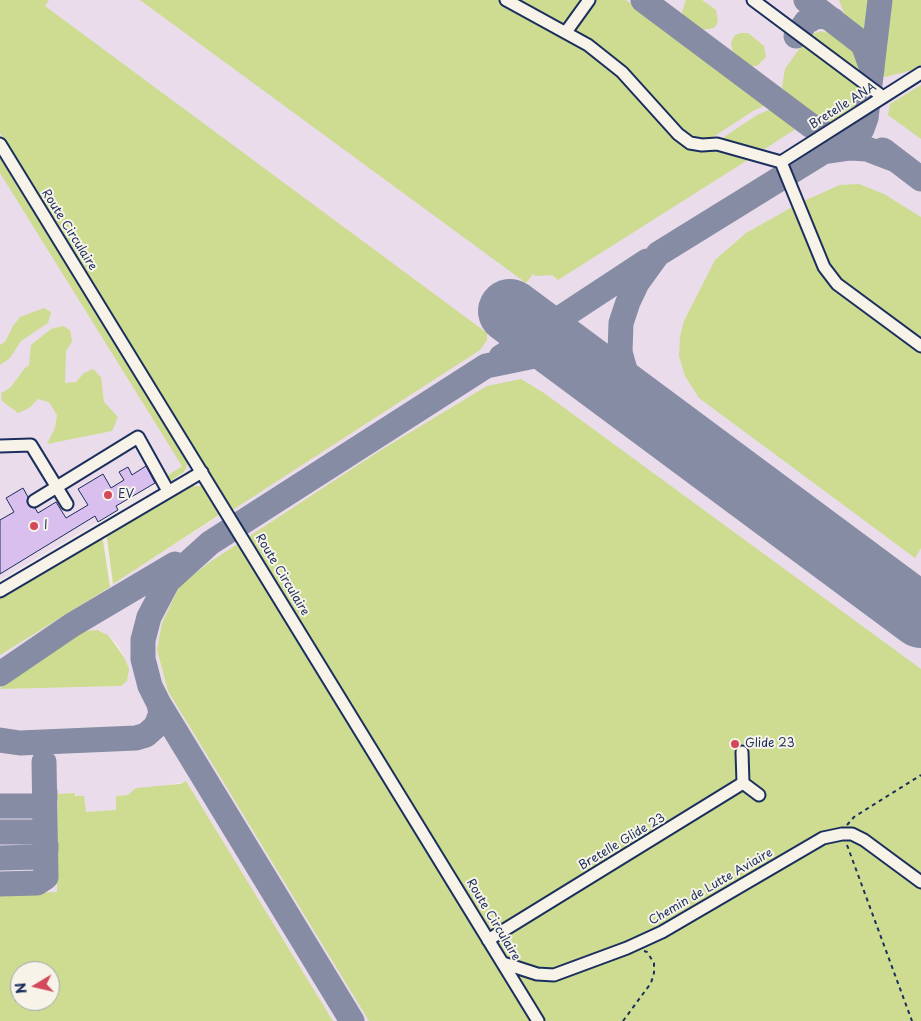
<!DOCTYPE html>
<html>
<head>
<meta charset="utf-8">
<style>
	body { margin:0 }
	#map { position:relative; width:921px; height:1021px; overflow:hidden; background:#f1e9e9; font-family:"Playpen Sans",sans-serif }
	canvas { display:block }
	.north { position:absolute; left:10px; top:961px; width:50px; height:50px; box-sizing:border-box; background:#f7f3e8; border:1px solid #9fa5b1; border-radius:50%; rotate:261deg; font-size:14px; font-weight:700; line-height:20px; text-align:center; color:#1b2f5e }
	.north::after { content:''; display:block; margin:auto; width:18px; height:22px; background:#d1495b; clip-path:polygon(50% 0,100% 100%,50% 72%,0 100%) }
</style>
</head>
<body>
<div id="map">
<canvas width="921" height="1021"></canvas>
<div class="north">N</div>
</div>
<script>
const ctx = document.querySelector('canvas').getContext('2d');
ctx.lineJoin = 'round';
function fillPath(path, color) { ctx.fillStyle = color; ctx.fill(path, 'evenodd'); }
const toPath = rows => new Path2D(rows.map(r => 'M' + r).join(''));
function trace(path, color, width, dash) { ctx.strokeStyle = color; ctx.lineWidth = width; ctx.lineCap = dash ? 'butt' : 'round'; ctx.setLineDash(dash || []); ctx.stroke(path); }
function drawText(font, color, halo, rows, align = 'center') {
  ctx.font = font + ' "Playpen Sans",sans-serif'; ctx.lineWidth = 4; ctx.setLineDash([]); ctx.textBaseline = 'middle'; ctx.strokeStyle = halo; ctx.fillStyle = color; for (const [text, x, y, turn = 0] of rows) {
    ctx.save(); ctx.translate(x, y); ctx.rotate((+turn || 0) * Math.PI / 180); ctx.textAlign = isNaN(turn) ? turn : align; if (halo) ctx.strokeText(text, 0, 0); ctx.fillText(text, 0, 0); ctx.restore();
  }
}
fillPath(toPath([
	[0,0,921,0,921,1021,333,1021,186,781,128,795,116,796,116,810,86,812,75,793,57,893,0,894,0,655,224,513,182,466,117,506,118,510,0,580],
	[229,550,168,691,157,651,180,585],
	[75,632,108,635,118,645,124,656,124,683,121,686,1,689,14,670]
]), '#eadcea');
fillPath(toPath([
	[0,0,49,0,45,6,487,333,487,340,480,350,231,511,0,133],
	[140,0,499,0,580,43,604,60,678,139,754,156,558,280,552,275,536,276,533,274,526,283],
	[514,0,587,0,566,28],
	[592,0,626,0,766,105,753,111,707,141,687,138,570,30],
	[686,0,702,0,716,10,718,22,714,28,701,30,685,18,682,12],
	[839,0,869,0,865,31,845,16],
	[891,0,921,0,921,65,913,70,885,77,882,76],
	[821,31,838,36,853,49,860,63,860,73,809,35],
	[741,33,748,33,764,46,766,57,757,66,748,66,733,54,731,42,735,35],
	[804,42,859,84,856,106,833,122,827,123,811,113,788,96,782,87,785,69],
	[921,85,921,139,888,115,890,104],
	[771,109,797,128,760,152,718,141,757,115],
	[0,150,187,457,187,466,184,472,168,483,165,477,182,466,0,173],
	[859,184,884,194,921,217,921,343,844,285,827,266,799,203,840,185],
	[794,206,821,269,921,350,921,548,915,558,699,398,685,376,679,356,680,337,684,321,715,260,746,233],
	[44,308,51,312,48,323,21,341,10,358,0,365,0,345,5,342,13,326,20,317],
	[63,326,70,330,72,341,66,351,65,383,76,382,84,373,93,369,101,377,104,402,118,417,112,431,47,444,55,428,57,415,49,402,38,399,29,408,18,413,2,401,1,393,10,388,25,368,29,365,31,345,51,329],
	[521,379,544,393,921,669,921,1021,369,1021,168,691,157,650,162,623,180,585,210,562,381,450,487,386],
	[192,486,202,486,206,489,220,513,219,515,113,584,106,531,178,491],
	[102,534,110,587,0,655,0,596],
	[97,630,108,635,124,657,129,669,127,681,121,686,0,689,14,670,64,638,75,632],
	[186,781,333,1021,0,1021,0,894,57,892,58,794,75,793,75,796,84,796,86,812,116,810,116,796,128,795,136,788,180,784],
	[20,971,50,971,50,1001,20,1001]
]), '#cddc90');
trace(toPath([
	[643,0,810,125,835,139,850,144],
	[806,0,863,44,872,69],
	[796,36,806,22,815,17,823,16,833,20],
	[835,149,852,140,862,129,866,118,880,0],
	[883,150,921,179],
	[501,357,647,261],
	[655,419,641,402,627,377,620,352,621,323,628,302,637,283,658,254,823,152,850,148,867,149,896,160],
	[0,674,72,625,175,564],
	[0,740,20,743,136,738,146,735,156,726,161,713,159,704],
	[0,806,36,806,45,799,45,792],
	[0,832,36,832,45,825,45,818],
	[0,858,37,857,46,850,46,845],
	[0,884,37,883,46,877,44,762],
	[352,1021,159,704,150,686,143,659,143,640,149,617,168,581,210,543,486,366,554,352,586,368]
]), '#868ca4', 25);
trace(toPath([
	[510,311,921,616]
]), '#868ca4', 64);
const building = toPath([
	[146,466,155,483,116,506,118,510,98,522,95,516,0,574,0,520,14,512,6,498,23,488,28,497,27,502,30,507,35,508,38,513,56,502,66,518,88,505,78,489,103,474,111,488,124,480,119,472,128,467,132,475,146,466]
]);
fillPath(building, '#d8bfee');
trace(building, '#1b2f5e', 1);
const minor = toPath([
	[506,0,588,45,622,72,678,134,690,143,702,145,717,144,781,162,824,267,837,284,921,346],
	[753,0,883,97],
	[566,32,589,0],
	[0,144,538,1021],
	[781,162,921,73],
	[0,446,31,445,67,504],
	[34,501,138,437,168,491],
	[0,591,202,472],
	[743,783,759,795],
	[488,940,743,783,742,752],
	[503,963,537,974,554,975,627,948,662,932,823,838,842,834,852,834,864,840,921,882]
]);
trace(minor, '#1b2f5e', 15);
trace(toPath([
	[847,825,854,817,921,775],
	[847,845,912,1021],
	[623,1021,651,983,654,973,654,963,647,952,644,951]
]), '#1b2f5e', 2, [4, 4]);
trace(minor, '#f7f3e8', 11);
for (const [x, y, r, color] of [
	[108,495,5,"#d1495b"],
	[34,526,5,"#d1495b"],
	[735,744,5,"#d1495b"]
]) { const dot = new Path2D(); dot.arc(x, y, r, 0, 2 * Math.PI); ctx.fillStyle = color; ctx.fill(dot); trace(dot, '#f7f3e8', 2); }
drawText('12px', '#1b2f5e', '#f7f3e8', [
	["Bretelle ANA",843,106,-32],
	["Route Circulaire",69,230,58],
	["Route Circulaire",282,575,59],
	["Bretelle Glide 23",622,842,-31],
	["Chemin de Lutte Aviaire",711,887,-30],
	["Route Circulaire",493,920,59]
]);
drawText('12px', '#1b2f5e', '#f7f3e8', [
	["EV",118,495],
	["I",44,526],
	["Glide 23",745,744]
], 'left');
</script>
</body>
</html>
